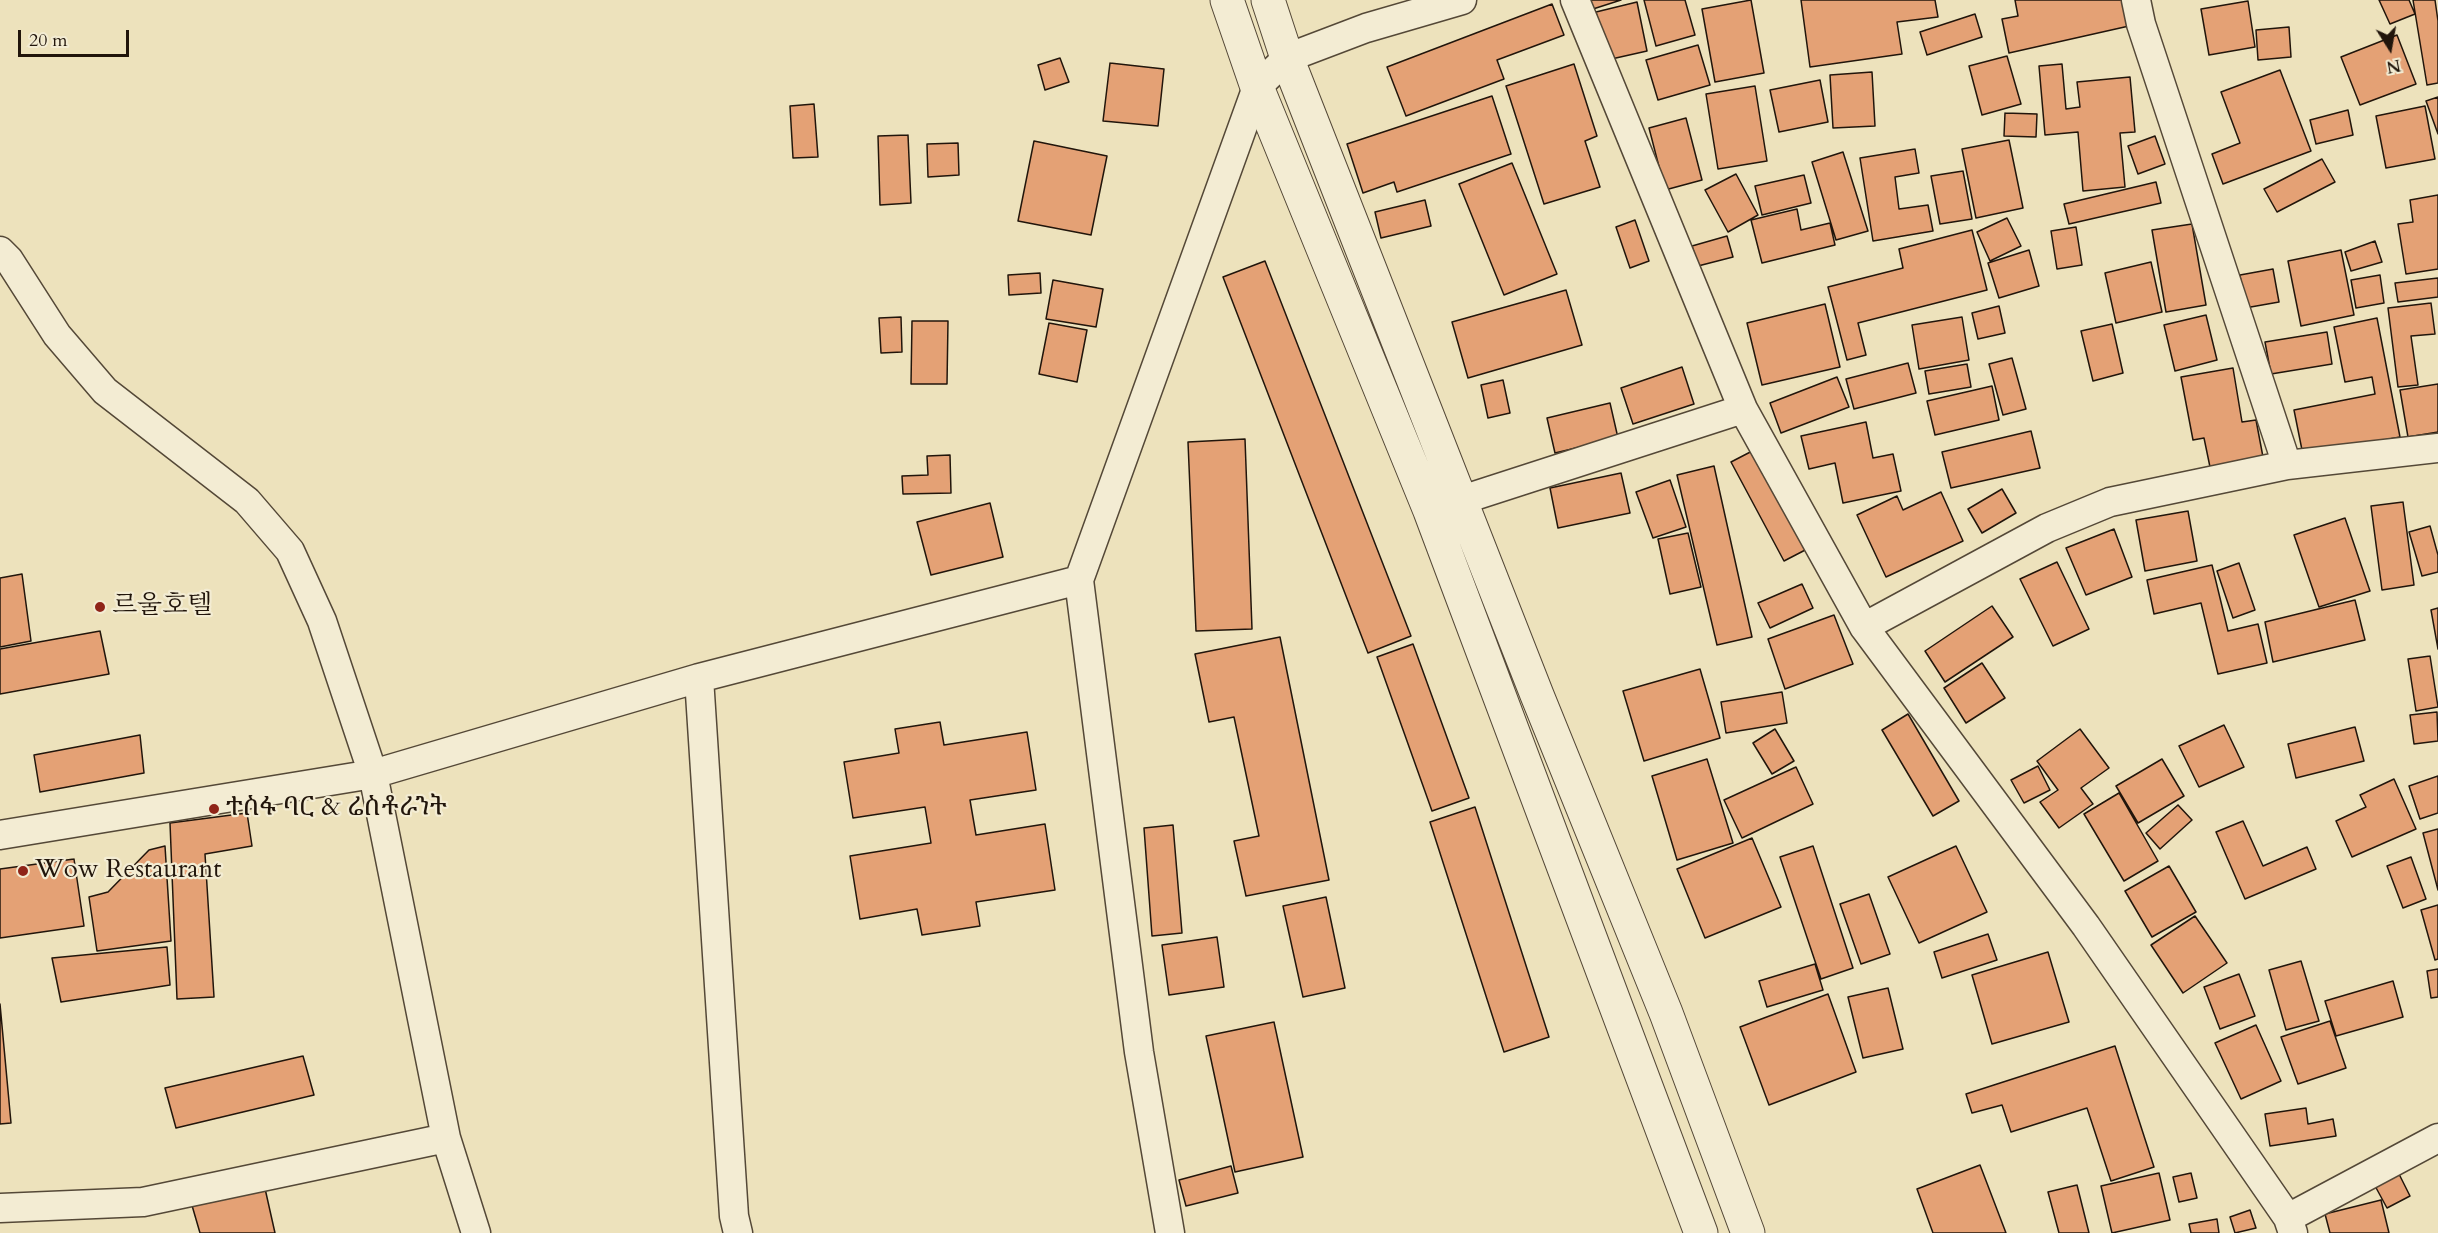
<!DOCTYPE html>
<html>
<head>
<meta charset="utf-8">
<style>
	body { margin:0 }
	#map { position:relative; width:2438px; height:1233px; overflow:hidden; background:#ede2bc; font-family:Cardo,serif }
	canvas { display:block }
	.north { position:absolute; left:2360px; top:18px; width:60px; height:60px; -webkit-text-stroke:4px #f3ecd3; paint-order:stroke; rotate:169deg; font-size:16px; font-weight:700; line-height:24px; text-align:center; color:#21150b }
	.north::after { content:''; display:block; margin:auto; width:21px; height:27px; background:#21150b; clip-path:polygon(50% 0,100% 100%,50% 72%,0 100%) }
	.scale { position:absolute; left:18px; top:30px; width:111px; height:27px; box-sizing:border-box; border:3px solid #21150b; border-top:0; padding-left:8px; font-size:18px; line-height:21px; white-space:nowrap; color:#21150b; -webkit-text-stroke:4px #f3ecd3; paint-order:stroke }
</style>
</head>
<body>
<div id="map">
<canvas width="2438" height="1233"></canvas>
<div class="north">N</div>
<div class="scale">20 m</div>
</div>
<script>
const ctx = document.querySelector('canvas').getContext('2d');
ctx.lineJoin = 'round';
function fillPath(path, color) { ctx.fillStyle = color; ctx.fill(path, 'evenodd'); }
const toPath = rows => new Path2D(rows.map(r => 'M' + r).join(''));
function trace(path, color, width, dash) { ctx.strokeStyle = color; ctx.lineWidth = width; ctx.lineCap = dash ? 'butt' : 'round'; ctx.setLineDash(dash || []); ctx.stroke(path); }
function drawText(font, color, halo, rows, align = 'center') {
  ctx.font = font + ' Cardo,"Noto Serif Ethiopic","Noto Serif KR",serif'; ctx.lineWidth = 4.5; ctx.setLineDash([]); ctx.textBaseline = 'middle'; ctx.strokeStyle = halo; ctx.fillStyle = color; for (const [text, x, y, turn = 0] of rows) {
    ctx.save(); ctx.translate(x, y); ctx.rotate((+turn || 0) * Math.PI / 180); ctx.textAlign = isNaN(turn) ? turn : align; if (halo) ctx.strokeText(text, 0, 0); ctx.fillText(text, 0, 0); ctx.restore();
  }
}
const building = toPath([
	[1590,0,1621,0,1593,9,1590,0],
	[1644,0,1685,0,1695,35,1656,46,1644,0],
	[1751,0,1764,73,1715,82,1702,9,1751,0],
	[1801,0,1935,0,1938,17,1897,22,1902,54,1810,67,1801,0],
	[2015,0,2123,0,2129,26,2009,53,2002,19,2018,16,2015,0],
	[2379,0,2409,0,2415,14,2390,24,2379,0],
	[2413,0,2435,0,2438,21,2438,83,2427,85,2413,0],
	[2248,1,2255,47,2209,55,2201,9,2248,1],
	[1637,2,1647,51,1607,60,1596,12,1637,2],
	[1552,4,1564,35,1497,60,1504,79,1406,116,1387,67,1552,4],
	[1975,14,1982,37,1927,55,1920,32,1975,14],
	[2289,27,2291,57,2258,60,2256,30,2289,27],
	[2397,35,2416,84,2360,105,2341,57,2397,35],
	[1698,45,1710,85,1658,100,1646,60,1698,45],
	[2007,56,2021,104,1982,115,1969,66,2007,56],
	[1060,58,1069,82,1045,90,1038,65,1060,58],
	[1110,63,1164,69,1158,126,1103,121,1110,63],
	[1574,64,1597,136,1585,141,1600,187,1544,204,1506,86,1574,64],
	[2062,64,2066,109,2080,107,2077,82,2130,77,2135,132,2120,133,2125,187,2083,191,2078,132,2045,135,2039,66,2062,64],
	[2280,70,2311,151,2223,184,2212,154,2240,143,2221,92,2280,70],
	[1872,72,1875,126,1833,128,1830,75,1872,72],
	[1820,80,1828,122,1779,132,1770,90,1820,80],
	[1755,86,1767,161,1718,169,1706,94,1755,86],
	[1492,96,1511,154,1397,192,1394,182,1363,193,1347,144,1492,96],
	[2438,97,2438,134,2426,101,2438,97],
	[814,104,818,157,793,158,790,106,814,104],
	[2425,106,2435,159,2386,168,2376,116,2425,106],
	[2348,110,2353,135,2316,144,2310,120,2348,110],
	[2005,113,2037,114,2036,137,2004,136,2005,113],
	[1686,118,1702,180,1665,190,1649,128,1686,118],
	[908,135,911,203,880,205,878,136,908,135],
	[2155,136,2165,164,2138,174,2128,146,2155,136],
	[2009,140,2023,208,1976,218,1962,149,2009,140],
	[1034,141,1107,156,1091,235,1018,221,1034,141],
	[958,143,959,175,928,177,927,144,958,143],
	[1915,149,1919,173,1895,177,1899,209,1928,205,1933,231,1873,241,1860,158,1915,149],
	[1843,152,1868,231,1836,240,1812,162,1843,152],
	[2322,159,2335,182,2277,212,2264,189,2322,159],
	[1512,163,1557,274,1504,295,1459,184,1512,163],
	[1963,171,1972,219,1940,224,1931,176,1963,171],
	[1736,174,1758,215,1728,232,1705,190,1736,174],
	[1804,175,1811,203,1762,215,1755,186,1804,175],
	[2156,182,2161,203,2069,224,2064,204,2156,182],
	[2438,195,2438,269,2406,274,2398,224,2413,222,2410,200,2438,195],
	[1425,200,1431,226,1381,238,1375,212,1425,200],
	[1797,209,1801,230,1830,223,1835,245,1762,263,1751,220,1797,209],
	[2007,218,2021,246,1990,261,1977,232,2007,218],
	[1635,220,1649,261,1630,268,1616,227,1635,220],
	[2192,224,2206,305,2166,312,2152,230,2192,224],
	[2076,227,2082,265,2057,269,2051,231,2076,227],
	[1972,230,1987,290,1858,323,1866,355,1847,360,1828,287,1903,268,1899,249,1972,230],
	[1727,236,1733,257,1698,266,1692,246,1727,236],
	[2375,241,2382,262,2351,271,2345,252,2375,241],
	[2029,250,2039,286,1999,298,1988,263,2029,250],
	[2341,250,2354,315,2301,326,2288,261,2341,250],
	[1265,261,1411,636,1368,653,1223,277,1265,261],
	[2151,262,2162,312,2116,323,2105,273,2151,262],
	[2273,269,2279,302,2245,308,2240,275,2273,269],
	[1040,273,1041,293,1009,295,1008,275,1040,273],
	[2380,275,2384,303,2356,308,2351,280,2380,275],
	[2438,278,2438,297,2398,302,2395,283,2438,278],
	[1053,280,1103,289,1096,327,1046,319,1053,280],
	[1566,290,1582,345,1468,378,1452,322,1566,290],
	[2431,303,2435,334,2411,336,2418,385,2398,387,2388,308,2431,303],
	[1825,304,1840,367,1762,385,1747,323,1825,304],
	[1999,306,2005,333,1978,339,1972,313,1999,306],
	[2206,315,2217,360,2175,371,2164,325,2206,315],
	[901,317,902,352,881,353,879,318,901,317],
	[1962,317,1969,360,1919,369,1912,325,1962,317],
	[2377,318,2400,437,2303,455,2294,410,2375,394,2372,377,2345,382,2334,327,2377,318],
	[912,321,948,321,947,384,911,384,912,321],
	[1049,323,1087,330,1077,382,1039,374,1049,323],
	[2112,324,2123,373,2093,381,2081,331,2112,324],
	[2327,332,2332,364,2271,374,2265,342,2327,332],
	[2012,358,2026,409,2003,415,1989,364,2012,358],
	[1908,363,1916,393,1854,409,1846,379,1908,363],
	[1967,364,1971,387,1929,394,1925,371,1967,364],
	[1682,367,1694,404,1633,424,1621,388,1682,367],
	[2233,368,2242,422,2256,420,2263,457,2210,467,2204,438,2193,440,2181,377,2233,368],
	[1837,377,1849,407,1781,433,1770,403,1837,377],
	[1503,380,1510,413,1488,418,1481,385,1503,380],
	[2438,384,2438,432,2408,437,2400,390,2438,384],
	[1992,386,1999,420,1935,435,1927,401,1992,386],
	[1610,403,1618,438,1555,453,1547,418,1610,403],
	[1866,422,1873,458,1893,454,1901,491,1843,503,1835,463,1809,469,1801,436,1866,422],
	[2031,431,2040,468,1951,488,1942,452,2031,431],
	[1245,439,1252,629,1196,631,1188,442,1245,439],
	[1758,448,1811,547,1784,561,1731,462,1758,448],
	[950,455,951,493,903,494,902,476,928,475,927,456,950,455],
	[1714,466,1752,637,1717,645,1677,475,1714,466],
	[1621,473,1630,513,1558,528,1550,488,1621,473],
	[1670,480,1686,527,1653,538,1636,492,1670,480],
	[2002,489,2016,513,1982,533,1968,509,2002,489],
	[1941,492,1963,541,1886,577,1857,515,1897,496,1903,510,1941,492],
	[2403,502,2414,585,2382,590,2371,506,2403,502],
	[990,503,1003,557,931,575,917,522,990,503],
	[2188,511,2197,561,2145,571,2136,520,2188,511],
	[2345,518,2370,591,2319,607,2294,535,2345,518],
	[2430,526,2438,555,2438,572,2422,576,2409,532,2430,526],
	[2114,529,2132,577,2086,595,2066,548,2114,529],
	[1688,533,1701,587,1670,594,1658,539,1688,533],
	[2057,562,2089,629,2053,646,2020,579,2057,562],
	[2239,563,2255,610,2233,618,2217,571,2239,563],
	[2212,565,2228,631,2258,624,2267,663,2218,674,2201,603,2154,614,2147,580,2212,565],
	[22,574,31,641,0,647,0,578,22,574],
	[1802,584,1813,608,1770,628,1758,603,1802,584],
	[2355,600,2365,640,2273,662,2265,622,2355,600],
	[1992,606,2013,637,1945,682,1925,651,1992,606],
	[2438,608,2438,649,2431,610,2438,608],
	[1834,615,1853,664,1785,689,1768,639,1834,615],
	[100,631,109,674,0,694,0,649,100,631],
	[1280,637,1329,880,1246,896,1234,841,1259,836,1234,717,1209,722,1195,654,1280,637],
	[1413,644,1469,798,1432,811,1377,657,1413,644],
	[2430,656,2438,707,2416,711,2408,659,2430,656],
	[1982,663,2005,698,1966,723,1944,688,1982,663],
	[1700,669,1720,738,1644,761,1623,691,1700,669],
	[1782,692,1787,723,1726,733,1721,702,1782,692],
	[2437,712,2438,741,2414,744,2410,715,2437,712],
	[1908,714,1959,801,1933,816,1882,730,1908,714],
	[940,722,944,745,1027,732,1036,790,970,800,976,835,1045,824,1055,890,976,902,980,926,922,935,917,909,860,919,850,856,931,843,925,807,853,818,844,762,899,753,895,729,940,722],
	[2224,725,2244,767,2199,787,2179,746,2224,725],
	[2355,727,2364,761,2296,778,2288,744,2355,727],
	[1775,729,1794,761,1772,774,1753,743,1775,729],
	[2080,729,2109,768,2081,788,2093,804,2059,828,2040,802,2058,790,2037,761,2080,729],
	[140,735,144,773,40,792,34,755,140,735],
	[1707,759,1733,843,1677,860,1652,776,1707,759],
	[2162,759,2184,796,2138,823,2116,786,2162,759],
	[2038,766,2050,790,2024,803,2011,780,2038,766],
	[1796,767,1813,804,1742,838,1724,800,1796,767],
	[2438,776,2438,813,2420,819,2409,786,2438,776],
	[2394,779,2416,829,2352,857,2336,821,2366,807,2360,795,2394,779],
	[2119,793,2158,861,2124,881,2084,814,2119,793],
	[2178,805,2192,820,2160,849,2146,833,2178,805],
	[1475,807,1549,1037,1504,1052,1430,822,1475,807],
	[247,813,252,846,205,854,214,997,177,999,170,823,247,813],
	[2243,821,2263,866,2307,847,2316,869,2245,899,2216,832,2243,821],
	[1173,825,1182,933,1152,936,1144,828,1173,825],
	[2438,829,2438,890,2423,833,2438,829],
	[1752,838,1781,907,1705,938,1677,869,1752,838],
	[165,846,171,941,97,951,89,897,108,892,149,850,165,846],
	[1813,846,1853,968,1821,979,1780,857,1813,846],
	[1956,846,1987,912,1919,943,1888,877,1956,846],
	[2411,857,2426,899,2403,908,2387,866,2411,857],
	[74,859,84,926,0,938,0,869,74,859],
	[2169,866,2196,912,2152,937,2125,891,2169,866],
	[1869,894,1890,954,1861,964,1840,904,1869,894],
	[1326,897,1345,988,1303,997,1283,906,1326,897],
	[2438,905,2438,959,2435,960,2421,910,2438,905],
	[2195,916,2227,963,2183,993,2151,945,2195,916],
	[1988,934,1997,960,1942,978,1934,952,1988,934],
	[1217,937,1224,987,1169,995,1162,945,1217,937],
	[167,947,170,985,61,1002,52,958,167,947],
	[2048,952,2069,1022,1992,1044,1972,975,2048,952],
	[2301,961,2319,1021,2286,1030,2269,970,2301,961],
	[1815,964,1823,990,1767,1007,1759,981,1815,964],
	[2438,969,2438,997,2431,998,2427,971,2438,969],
	[2239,974,2255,1016,2220,1029,2204,987,2239,974],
	[2393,981,2403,1017,2336,1036,2325,1001,2393,981],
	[1888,988,1903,1049,1863,1058,1848,997,1888,988],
	[1828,994,1856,1072,1769,1105,1740,1027,1828,994],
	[0,1004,11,1123,0,1124,0,1004],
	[2330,1021,2346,1068,2298,1084,2281,1037,2330,1021],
	[1274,1022,1303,1157,1235,1172,1206,1036,1274,1022],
	[2256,1025,2281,1081,2241,1099,2215,1043,2256,1025],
	[2115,1046,2154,1167,2111,1181,2087,1108,2011,1132,2002,1105,1972,1113,1966,1094,2115,1046],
	[303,1056,314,1095,176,1128,165,1088,303,1056],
	[2306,1108,2308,1124,2333,1119,2336,1136,2270,1146,2265,1114,2306,1108],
	[1980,1165,2006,1233,1933,1233,1917,1189,1980,1165],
	[1231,1166,1238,1193,1186,1206,1179,1180,1231,1166],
	[2398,1172,2410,1196,2387,1208,2374,1184,2398,1172],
	[2159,1173,2170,1220,2112,1233,2101,1186,2159,1173],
	[2191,1173,2197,1198,2179,1202,2173,1177,2191,1173],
	[264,1184,275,1233,200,1233,191,1202,264,1184],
	[2077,1185,2089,1233,2059,1233,2048,1192,2077,1185],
	[2381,1200,2389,1233,2330,1233,2325,1214,2381,1200],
	[2250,1210,2256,1228,2235,1233,2230,1217,2250,1210],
	[2217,1219,2219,1233,2191,1233,2189,1224,2217,1219]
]);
fillPath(building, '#e4a175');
trace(building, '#21150b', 1.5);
const minor = toPath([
	[1575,0,1743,409,1864,627,2086,926,2288,1218,2293,1233],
	[2136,0,2141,24,2287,465],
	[0,251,9,260,57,335,105,391,247,501,290,551,322,621,373,774,446,1138,476,1233],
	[1440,507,1743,409],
	[1864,627,2047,528,2110,502,2287,465,2438,448],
	[699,678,734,1216,738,1233],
	[0,835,373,774,699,678,1079,580],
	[0,1208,143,1202,446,1138],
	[2288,1218,2438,1138],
	[1170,1233,1139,1052,1079,580,1257,87,1287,58,1366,28,1462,0]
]);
const tertiary = toPath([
	[1227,0,1257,87,1430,511,1701,1233],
	[1268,0,1287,58,1537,695,1666,1013,1748,1233]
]);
trace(minor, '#544837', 31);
trace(tertiary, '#544837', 35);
trace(minor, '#f3ecd3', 28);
trace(tertiary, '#f3ecd3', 33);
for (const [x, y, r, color] of [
	[100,607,6,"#8f2418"],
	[214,809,6,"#8f2418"],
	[23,871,6,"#8f2418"]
]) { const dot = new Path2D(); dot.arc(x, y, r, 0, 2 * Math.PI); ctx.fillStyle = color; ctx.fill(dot); trace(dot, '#f3ecd3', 2); }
drawText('26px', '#21150b', '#f3ecd3', [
	["르울호텔",112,607],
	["ተስፋ ባር & ሬስቶራንት",226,809],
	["Wow Restaurant",35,871]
], 'left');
</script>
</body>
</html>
